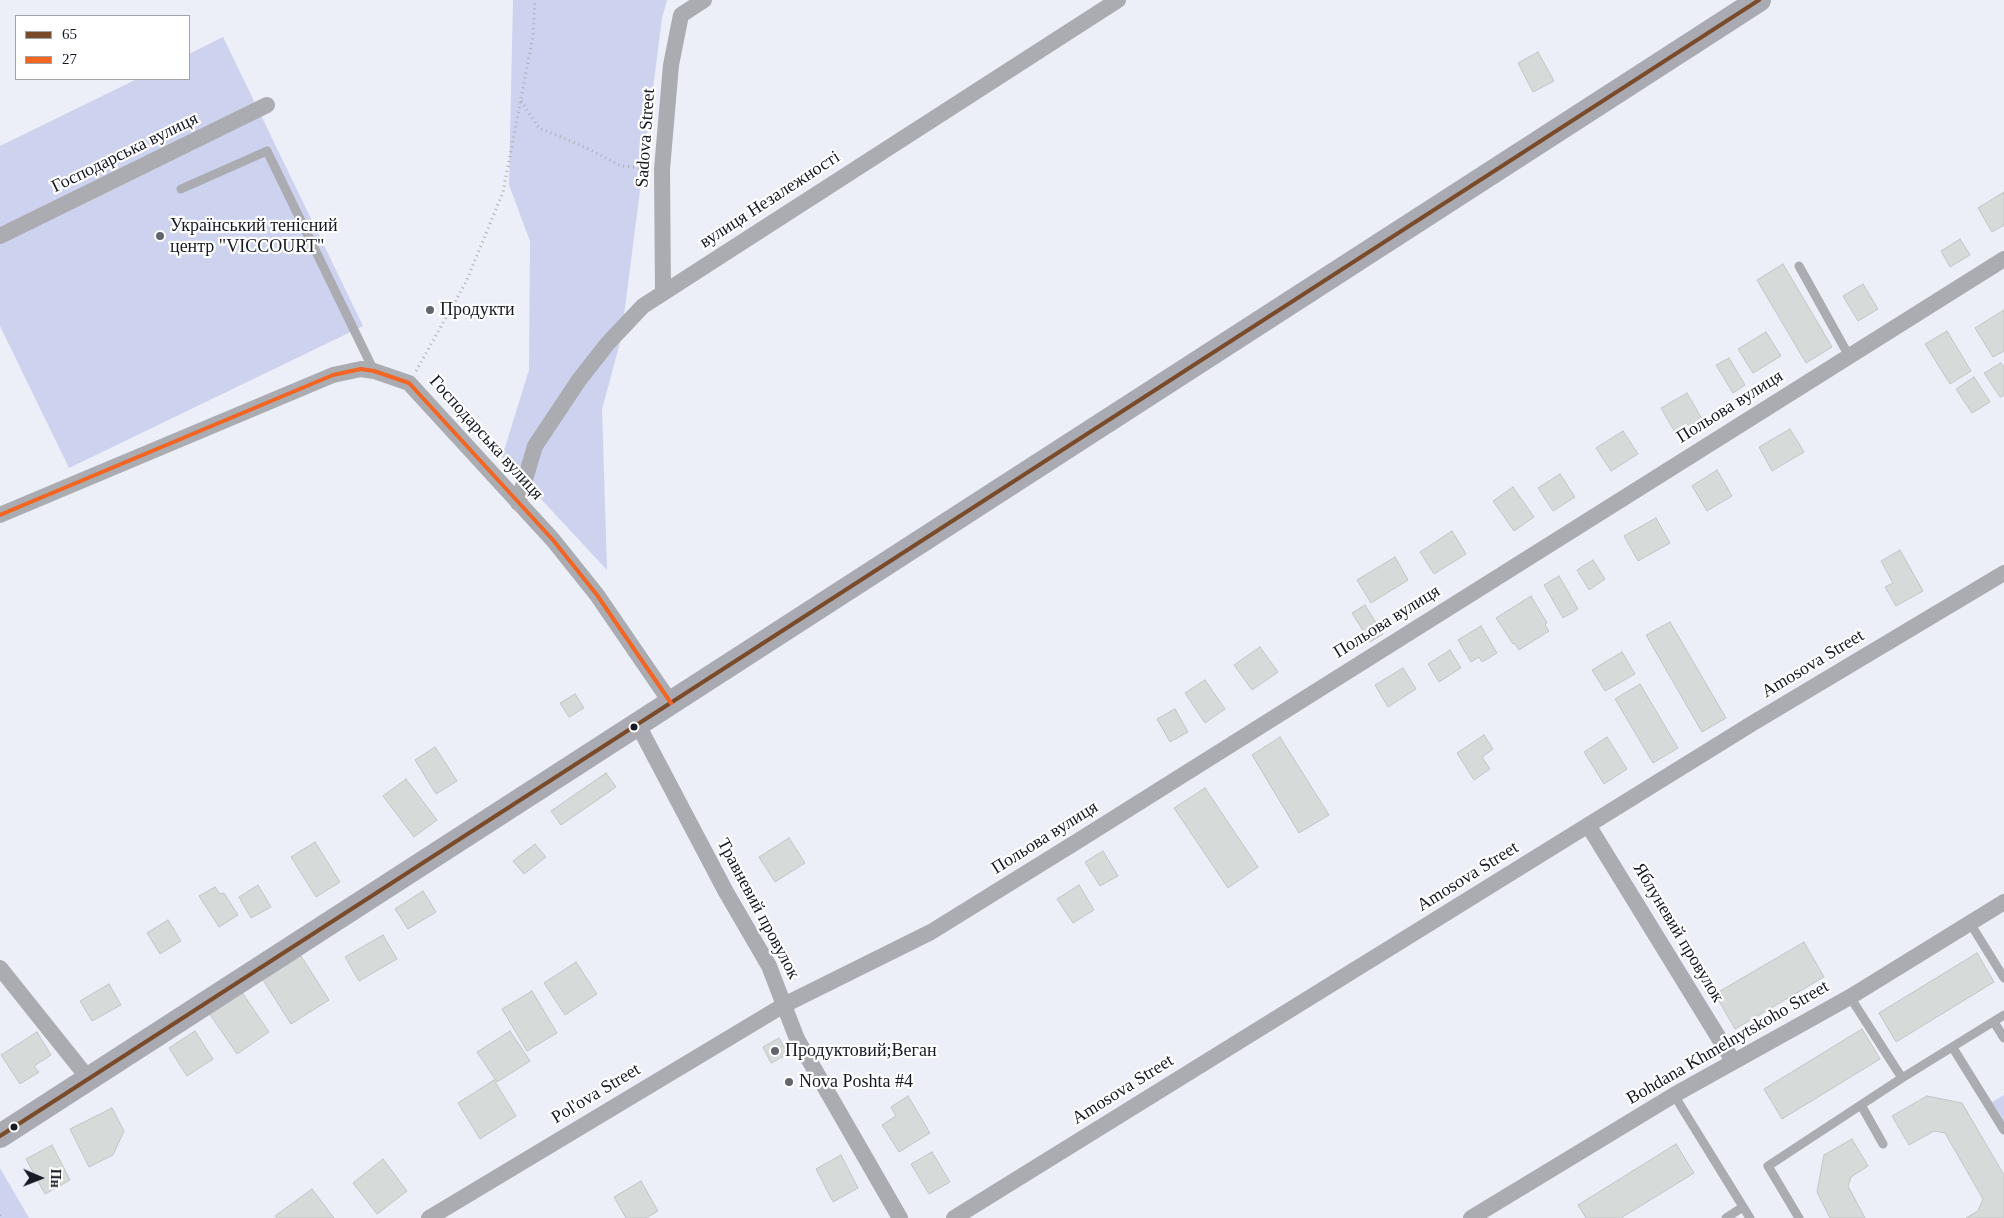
<!DOCTYPE html>
<html>
<head>
<meta charset="utf-8">
<style>
	body { margin:0 }
	#map { position:relative; width:2004px; height:1218px; overflow:hidden; background:#eceef8; font-family:Georgia,serif }
	canvas { display:block }
	.legend { position:absolute; left:15px; top:15px; width:175px; height:65px; box-sizing:border-box; background:#fff; border:1px solid #a2a3a7; margin:0; padding:6px 9px; list-style:none; font-size:15px; color:#171924 }
	.legend li { display:flex; align-items:center; gap:10px; height:25px }
	.legend b { width:25px; border:1px solid #a2a3a7 }
	.north { position:absolute; left:15px; top:1153px; width:50px; height:50px; -webkit-text-stroke:4px #fff; paint-order:stroke; rotate:91deg; font-size:14px; font-weight:700; line-height:20px; text-align:center; color:#171924 }
	.north::after { content:''; display:block; margin:auto; width:18px; height:22px; background:#171924; clip-path:polygon(50% 0,100% 100%,50% 72%,0 100%) }
</style>
</head>
<body>
<div id="map">
<canvas width="2004" height="1218"></canvas>
<ul class="legend">
<li><b style="height:6px;background:#7a4b2a"></b>65</li>
<li><b style="height:6px;background:#f26522"></b>27</li>
</ul>
<div class="north">Пн</div>
</div>
<script>
const ctx = document.querySelector('canvas').getContext('2d');
ctx.lineJoin = 'round';
function fillPath(path, color) { ctx.fillStyle = color; ctx.fill(path, 'evenodd'); }
const toPath = rows => new Path2D(rows.map(r => 'M' + r).join(''));
function trace(path, color, width, dash) { ctx.strokeStyle = color; ctx.lineWidth = width; ctx.lineCap = dash ? 'butt' : 'round'; ctx.setLineDash(dash || []); ctx.stroke(path); }
function drawText(font, color, halo, rows, align = 'center') {
  ctx.font = font + ' Georgia,serif'; ctx.lineWidth = 4.5; ctx.setLineDash([]); ctx.textBaseline = 'middle'; ctx.strokeStyle = halo; ctx.fillStyle = color; for (const [text, x, y, turn = 0] of rows) {
    ctx.save(); ctx.translate(x, y); ctx.rotate((+turn || 0) * Math.PI / 180); ctx.textAlign = isNaN(turn) ? turn : align; if (halo) ctx.strokeText(text, 0, 0); ctx.fillText(text, 0, 0); ctx.restore();
  }
}
fillPath(toPath([
	[513,0,667,0,662,18,621,339,602,409,607,570,502,457,529,370,530,241,509,185],
	[223,37,363,326,69,468,0,326,0,146,137,79,189,79,189,54],
	[2004,1095,2004,1121,1992,1102],
	[0,1168,29,1218,0,1218]
]), '#cdd2ef');
const building = toPath([
	[1538,52,1554,81,1533,92,1518,63,1538,52],
	[2004,192,2004,225,1992,232,1978,208,2004,192],
	[1960,239,1970,255,1950,267,1941,251,1960,239],
	[1783,264,1832,347,1806,363,1757,280,1783,264],
	[1863,284,1878,309,1858,321,1843,296,1863,284],
	[2004,310,2004,351,1993,357,1975,328,2004,310],
	[1947,331,1971,371,1950,384,1925,344,1947,331],
	[1766,332,1781,356,1753,373,1738,349,1766,332],
	[1729,358,1745,385,1733,393,1716,365,1729,358],
	[2001,363,2004,367,2004,395,2000,397,1984,373,2001,363],
	[1974,377,1990,402,1972,413,1956,389,1974,377],
	[1687,393,1702,419,1676,434,1661,408,1687,393],
	[1790,429,1804,452,1772,471,1759,447,1790,429],
	[1623,431,1638,454,1611,471,1596,448,1623,431],
	[1717,470,1732,496,1707,511,1692,486,1717,470],
	[1560,474,1575,497,1553,511,1538,488,1560,474],
	[1513,487,1534,517,1514,531,1493,501,1513,487],
	[1656,518,1670,543,1638,561,1624,536,1656,518],
	[1452,531,1466,554,1434,574,1420,552,1452,531],
	[1900,550,1923,591,1896,606,1885,587,1893,583,1881,561,1900,550],
	[1395,557,1408,580,1371,603,1357,580,1395,557],
	[1593,560,1605,579,1589,590,1577,570,1593,560],
	[1559,576,1578,609,1563,618,1544,585,1559,576],
	[1531,596,1547,623,1545,625,1549,631,1519,650,1514,643,1513,644,1496,618,1531,596],
	[1365,605,1383,634,1370,642,1352,613,1365,605],
	[1670,622,1726,718,1702,732,1646,635,1670,622],
	[1481,626,1497,653,1482,662,1479,657,1471,662,1458,640,1481,626],
	[1260,647,1278,672,1252,690,1234,665,1260,647],
	[1450,650,1461,668,1439,682,1428,664,1450,650],
	[1622,652,1635,674,1605,691,1592,670,1622,652],
	[1403,668,1416,689,1388,707,1375,685,1403,668],
	[1205,680,1225,709,1205,723,1185,693,1205,680],
	[1640,684,1678,748,1653,763,1615,699,1640,684],
	[575,694,584,708,569,717,560,703,575,694],
	[1175,709,1188,732,1170,742,1157,719,1175,709],
	[1484,735,1493,749,1482,757,1490,769,1474,780,1457,753,1484,735],
	[1280,737,1329,815,1299,833,1252,755,1280,737],
	[1607,737,1627,769,1604,784,1584,752,1607,737],
	[435,747,457,781,436,794,415,760,435,747],
	[606,773,616,787,561,825,551,811,606,773],
	[406,779,437,820,414,837,383,796,406,779],
	[1205,788,1258,867,1228,888,1174,808,1205,788],
	[789,838,805,863,775,882,759,857,789,838],
	[315,842,340,882,316,897,291,857,315,842],
	[535,844,546,857,524,874,513,861,535,844],
	[1103,851,1118,876,1100,886,1085,862,1103,851],
	[258,885,271,907,251,918,239,897,258,885],
	[1079,885,1094,910,1073,923,1057,899,1079,885],
	[215,887,220,894,224,893,238,915,219,927,199,896,215,887],
	[423,891,436,912,408,929,395,909,423,891],
	[168,920,181,941,160,954,147,933,168,920],
	[383,935,397,959,359,981,345,957,383,935],
	[1804,942,1824,977,1735,1029,1715,994,1804,942],
	[1977,953,1994,982,1896,1042,1879,1013,1977,953],
	[301,956,329,1000,291,1024,263,980,301,956],
	[576,962,597,994,565,1015,544,983,576,962],
	[109,984,121,1005,92,1021,80,1001,109,984],
	[241,991,269,1032,237,1054,209,1013,241,991],
	[532,991,557,1033,527,1051,502,1009,532,991],
	[1862,1029,1880,1059,1782,1119,1764,1089,1862,1029],
	[195,1031,213,1059,187,1076,169,1048,195,1031],
	[510,1031,530,1061,497,1082,477,1052,510,1031],
	[37,1032,51,1055,34,1066,39,1072,20,1084,1,1055,37,1032],
	[779,1038,788,1054,771,1063,763,1047,779,1038],
	[494,1080,516,1116,480,1139,458,1103,494,1080],
	[908,1096,930,1133,899,1152,882,1125,896,1116,891,1107,908,1096],
	[1927,1096,1962,1103,2004,1175,2004,1218,1966,1218,1978,1211,1983,1199,1945,1133,1934,1131,1909,1145,1892,1116,1927,1096],
	[112,1108,124,1131,113,1155,89,1167,70,1129,112,1108],
	[1852,1139,1868,1166,1851,1177,1848,1186,1865,1218,1830,1218,1817,1192,1824,1155,1852,1139],
	[1676,1144,1694,1173,1621,1218,1586,1218,1578,1205,1676,1144],
	[52,1145,70,1180,45,1194,26,1159,52,1145],
	[932,1152,950,1182,929,1194,911,1164,932,1152],
	[841,1155,858,1188,833,1202,816,1169,841,1155],
	[383,1159,407,1191,377,1214,353,1183,383,1159],
	[641,1181,658,1211,646,1218,626,1218,614,1197,641,1181],
	[312,1189,334,1218,277,1218,275,1216,312,1189]
]);
fillPath(building, '#d6dbd9');
trace(building, '#c1c5c4', 1);
trace(toPath([
	[521,101,539,128,587,148,621,166,647,168],
	[416,371,466,282,503,192,533,36,535,0],
	[0,1215,2,1218]
]), '#adaeb4', 3, [1, 4]);
trace(toPath([
	[181,189,267,151,374,371],
	[1799,266,1849,356],
	[1970,923,2004,978],
	[1850,997,1902,1078],
	[1994,1022,2004,1038],
	[1953,1048,2004,1130],
	[1674,1095,1750,1218],
	[1861,1105,1883,1144],
	[1726,1218,1743,1207],
	[1799,1218,1768,1166,1902,1078,2004,1015]
]), '#abacb2', 9);
trace(toPath([
	[0,236,267,105],
	[663,293,662,169,671,65,681,15,704,0],
	[518,503,535,446,579,380,608,343,643,306,1118,0],
	[0,515,333,375,361,369,374,371,409,383,553,540,597,595,671,703],
	[637,723,726,892,769,966,797,1039,900,1218],
	[1588,825,1733,1061],
	[0,968,88,1078],
	[429,1218,784,1005,931,932,1081,839,2004,259],
	[954,1218,1753,723,2004,573],
	[1471,1218,1674,1095,1850,997,2004,902]
]), '#abacb2', 16);
trace(toPath([
	[0,1136,1759,0]
]), '#aaabb2', 24);
trace(toPath([
	[0,1136,1759,0]
]), '#7a4b2a', 4);
trace(toPath([
	[0,515,333,375,361,369,374,371,409,383,553,540,597,595,671,703]
]), '#f26522', 4);
for (const [x, y, r, color] of [
	[160,236,5,"#62646e"],
	[430,310,5,"#62646e"],
	[634,727,4.5,"#171924"],
	[775,1051,5,"#62646e"],
	[789,1082,5,"#62646e"],
	[14,1127,4.5,"#171924"]
]) { const dot = new Path2D(); dot.arc(x, y, r, 0, 2 * Math.PI); ctx.fillStyle = color; ctx.fill(dot); trace(dot, '#fff', 2); }
drawText('18px', '#171924', '#fff', [
	["Sadova Street",646,138,-86],
	["Господарська вулиця",125,153,-26],
	["вулиця Незалежності",770,200,-33],
	["Польова вулиця",1730,407,-32],
	["Господарська вулиця",486,438,48],
	["Польова вулиця",1387,622,-32],
	["Amosova Street",1813,664,-31],
	["Польова вулиця",1045,838,-32],
	["Amosova Street",1468,877,-32],
	["Травневий провулок",758,909,62],
	["Яблуневий провулок",1678,933,59],
	["Bohdana Khmelnytskoho Street",1728,1043,-30],
	["Amosova Street",1123,1090,-32],
	["Pol'ova Street",596,1094,-31]
]);
drawText('18px', '#171924', '#fff', [
	["Український тенісний",170,226],
	["центр \"VICCOURT\"",170,247],
	["Продукти",440,310],
	["Продуктовий;Веган",785,1051],
	["Nova Poshta #4",799,1082]
], 'left');
</script>
</body>
</html>
